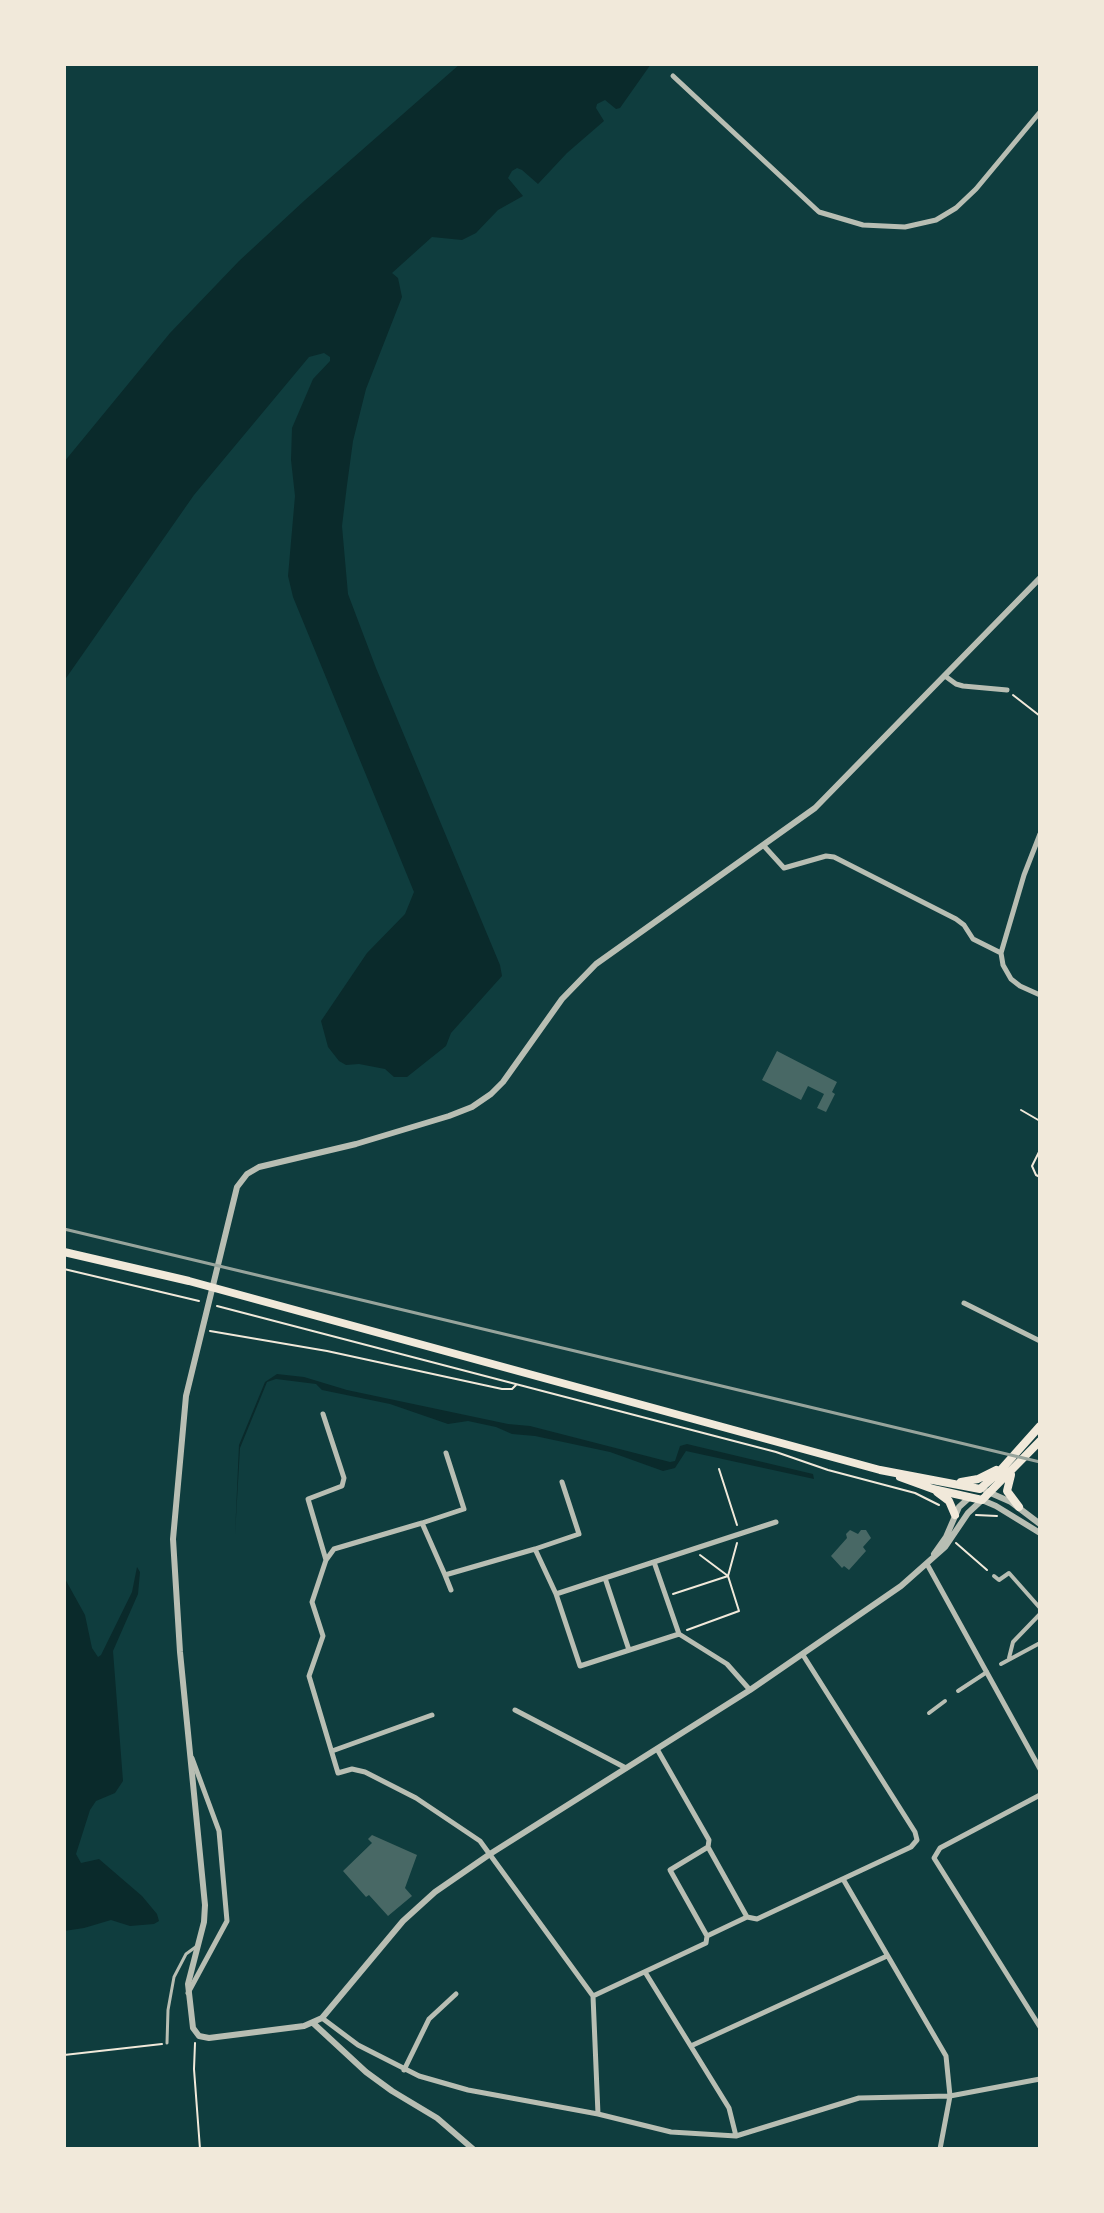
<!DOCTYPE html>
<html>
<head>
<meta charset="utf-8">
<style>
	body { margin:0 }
	#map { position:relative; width:1104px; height:2213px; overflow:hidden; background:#0f3d3e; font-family:"Fira Sans Condensed",sans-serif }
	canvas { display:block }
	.frame { position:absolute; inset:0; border:66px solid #f1e9da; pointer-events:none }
</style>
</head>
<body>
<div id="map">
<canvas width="1104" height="2213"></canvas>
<div class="frame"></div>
</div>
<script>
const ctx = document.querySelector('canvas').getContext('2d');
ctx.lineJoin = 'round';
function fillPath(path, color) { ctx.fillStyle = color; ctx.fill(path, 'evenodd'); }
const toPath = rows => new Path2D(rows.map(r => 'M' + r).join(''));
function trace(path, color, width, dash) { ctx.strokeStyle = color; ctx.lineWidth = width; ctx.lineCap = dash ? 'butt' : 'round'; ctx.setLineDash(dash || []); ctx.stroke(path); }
fillPath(toPath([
	[460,64,651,64,620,108,616,109,605,100,597,104,596,108,604,121,567,153,538,184,522,170,517,168,512,171,508,178,523,196,498,210,476,233,462,240,432,237,392,273,398,278,402,297,366,389,353,441,347,485,342,526,348,594,376,668,500,965,502,976,451,1033,446,1046,407,1077,394,1077,385,1069,359,1064,346,1065,339,1061,328,1047,321,1021,367,953,405,914,414,892,293,597,288,576,295,496,291,460,292,428,313,379,330,361,330,357,324,353,309,357,194,495,64,681,64,462,170,333,239,261,305,200],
	[277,1374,304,1377,347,1390,508,1424,530,1426,670,1462,675,1461,680,1446,687,1444,813,1474,814,1479,686,1451,675,1468,663,1471,610,1452,535,1436,512,1434,496,1427,468,1421,448,1424,390,1404,322,1390,316,1384,276,1379,267,1382,240,1448,235,1535,239,1445,265,1382],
	[137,1567,140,1572,138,1594,113,1651,123,1781,115,1793,96,1801,90,1810,76,1854,81,1863,99,1859,142,1896,157,1914,159,1921,154,1924,130,1926,111,1920,84,1928,64,1931,64,1577,85,1615,92,1648,98,1657,101,1655,132,1592]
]), '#0a2a2b');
fillPath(toPath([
	[777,1051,837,1082,832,1092,835,1094,826,1112,817,1108,824,1094,808,1086,801,1100,762,1080],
	[850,1530,858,1534,861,1530,866,1530,871,1538,863,1547,866,1551,849,1570,844,1566,842,1568,831,1556,847,1538,846,1534],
	[372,1835,417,1855,405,1888,412,1896,388,1916,369,1895,366,1897,343,1871,372,1843,368,1839]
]), '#486865');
trace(toPath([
	[1013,695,1040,716],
	[1021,1110,1040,1121],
	[1040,1150,1032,1166,1036,1175,1040,1177],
	[64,1269,199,1301],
	[217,1306,776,1452,828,1470,915,1493,939,1505],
	[210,1331,327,1351,502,1389,512,1389,516,1385],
	[719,1469,737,1525],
	[976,1515,997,1516],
	[956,1543,987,1570],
	[700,1555,728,1576,737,1543],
	[673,1594,728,1576,739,1611,687,1630],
	[195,2043,194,2069,200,2149],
	[64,2055,162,2044]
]), '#f1e9da', 2);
trace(toPath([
	[167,2043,168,2010,174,1977,186,1954,197,1946]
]), '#b8beb3', 3);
trace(toPath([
	[994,1576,999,1580,1009,1573,1040,1608],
	[1009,1658,1013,1642,1040,1614],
	[1001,1664,1040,1643],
	[958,1691,987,1672],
	[929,1713,945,1701]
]), '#b8beb3', 4);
trace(toPath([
	[673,76,819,212,863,225,905,227,936,220,956,208,976,189,1040,112],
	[945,676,956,684,963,686,1007,690],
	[764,846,784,868,826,856,834,857,956,919,964,925,973,939,1001,953,1003,965,1011,979,1020,986,1040,995],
	[1001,953,1024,875,1040,834],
	[964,1303,1040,1341],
	[323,1414,344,1478,342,1486,308,1499,326,1560,334,1549,422,1523,445,1575,535,1549,556,1594,776,1522],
	[422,1523,464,1509,446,1453],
	[535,1549,579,1534,562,1482],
	[326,1560,312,1602,323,1636,309,1676,338,1773,352,1769,365,1772,416,1798,480,1841,593,1996,598,2114],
	[654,1562,679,1634,727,1664,750,1690],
	[927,1564,1040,1769],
	[445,1575,451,1590],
	[605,1578,629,1650],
	[556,1594,580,1666,679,1634],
	[515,1710,626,1768],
	[657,1749,709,1840,708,1847,747,1917,757,1919,911,1847,917,1840,915,1832,803,1655],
	[332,1751,432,1715],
	[1040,1795,940,1848,934,1858,1040,2027],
	[843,1879,946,2056,950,2096,940,2149],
	[707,1936,670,1870,708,1847],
	[645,1972,729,2108,736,2136],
	[188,1993,227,1921,219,1831,192,1758],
	[593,1996,706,1943,707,1936,747,1917],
	[322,2018,358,2045,419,2076,468,2090,598,2114,671,2132,736,2136,859,2098,950,2096,1040,2079],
	[693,2045,887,1956],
	[404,2070,429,2019,456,1994]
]), '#b8beb3', 5);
trace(toPath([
	[1040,578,815,808,596,964,562,999,503,1082,491,1094,472,1107,449,1116,356,1144,259,1167,247,1174,237,1187,186,1396,173,1539,180,1652,205,1905,204,1922,188,1984,193,2028,199,2036,209,2038,304,2026,322,2018,403,1921,435,1892,490,1854,750,1690,901,1586,945,1547,968,1513,982,1500,996,1506,1040,1533],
	[986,1491,1011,1502,1040,1524],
	[934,1554,946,1537,959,1507,970,1497],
	[313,2023,366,2072,392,2091,437,2118,473,2149]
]), '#b8beb3', 6);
trace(toPath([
	[64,1252,189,1281,880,1470,980,1489,998,1473,1040,1426],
	[1011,1475,1007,1491,1019,1507],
	[900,1477,933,1489,982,1500,1040,1441],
	[961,1482,978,1479,996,1470],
	[937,1492,949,1501,955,1515]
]), '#f1e9da', 8);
trace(toPath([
	[64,1229,1040,1462]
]), '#97a49c', 3);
</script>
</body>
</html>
